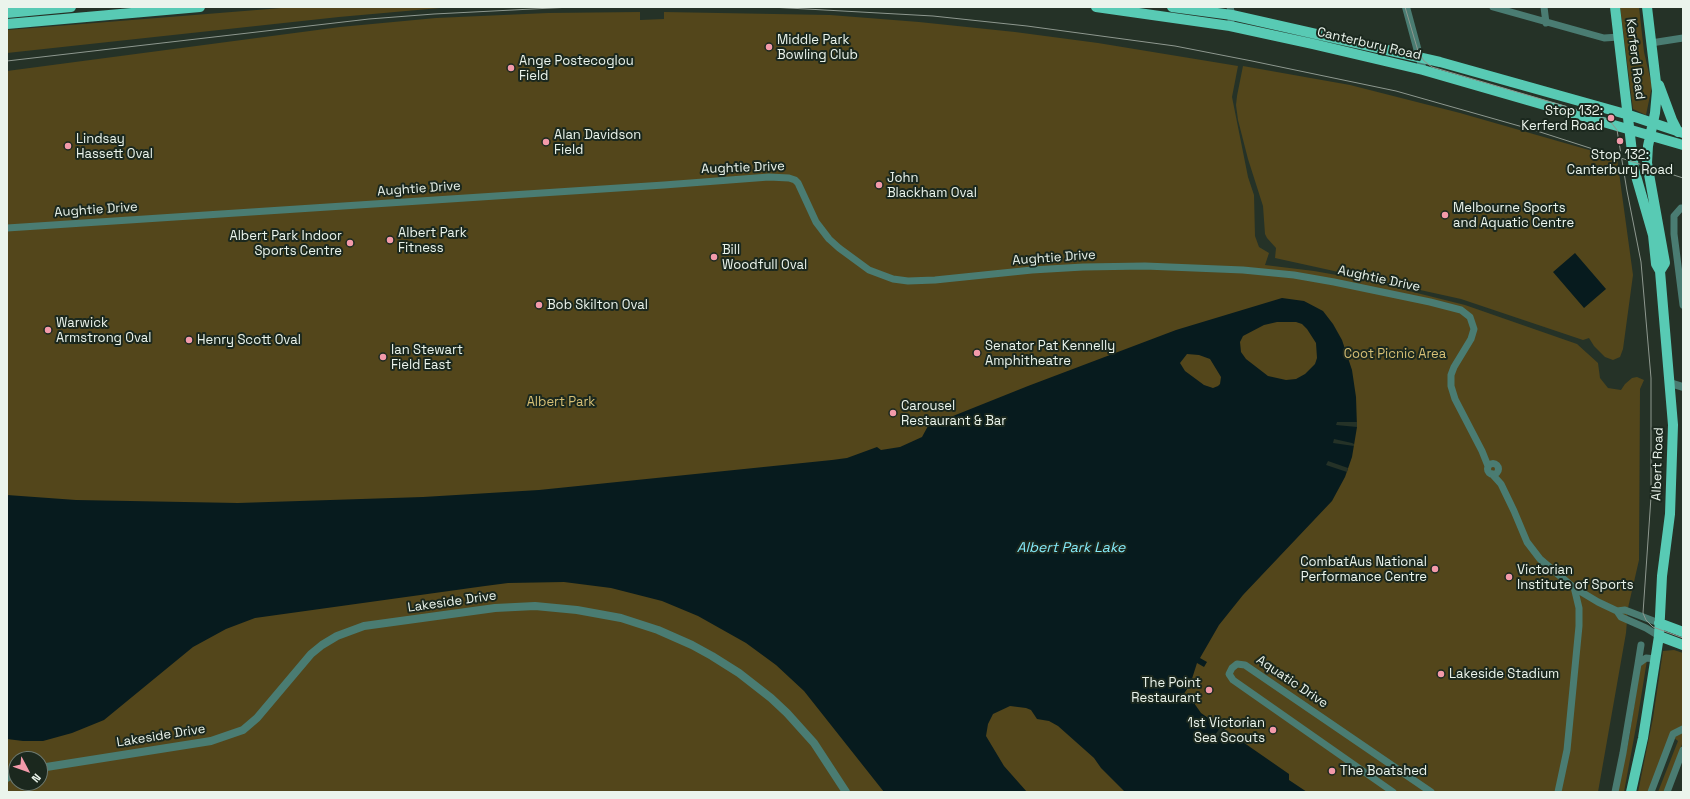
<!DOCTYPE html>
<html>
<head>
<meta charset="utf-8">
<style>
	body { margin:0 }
	#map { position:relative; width:1690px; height:799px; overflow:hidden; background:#253227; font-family:"Space Grotesk",sans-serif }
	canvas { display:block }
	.frame { position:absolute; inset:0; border:8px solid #ebf4ec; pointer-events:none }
	.north { position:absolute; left:8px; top:751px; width:40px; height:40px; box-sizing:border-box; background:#1b281e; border:1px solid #6e7a70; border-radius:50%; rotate:131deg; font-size:11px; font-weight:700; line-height:16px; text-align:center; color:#ebf4ec }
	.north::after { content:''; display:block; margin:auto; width:14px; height:18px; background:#f39aaa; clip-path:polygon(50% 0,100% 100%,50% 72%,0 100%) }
</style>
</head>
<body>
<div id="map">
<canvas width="1690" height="799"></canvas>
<div class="frame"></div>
<div class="north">N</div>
</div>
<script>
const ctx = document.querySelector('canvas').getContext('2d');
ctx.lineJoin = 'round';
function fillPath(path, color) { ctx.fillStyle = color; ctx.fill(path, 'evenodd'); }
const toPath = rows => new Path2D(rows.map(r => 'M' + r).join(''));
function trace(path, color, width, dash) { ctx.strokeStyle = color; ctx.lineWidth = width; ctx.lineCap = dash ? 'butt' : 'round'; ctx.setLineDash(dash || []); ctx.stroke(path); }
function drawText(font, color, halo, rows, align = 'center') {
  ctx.font = font + ' "Space Grotesk",sans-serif'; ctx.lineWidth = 4; ctx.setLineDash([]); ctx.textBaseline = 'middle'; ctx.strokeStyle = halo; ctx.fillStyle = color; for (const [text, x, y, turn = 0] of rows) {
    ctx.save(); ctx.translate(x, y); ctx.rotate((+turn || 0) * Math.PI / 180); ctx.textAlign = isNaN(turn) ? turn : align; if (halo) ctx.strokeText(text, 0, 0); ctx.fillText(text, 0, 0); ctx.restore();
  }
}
fillPath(toPath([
	[294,7,451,7,339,17,7,53,7,30],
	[1620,7,1639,7,1644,52,1652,86,1646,115,1633,109],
	[640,12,640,20,664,19,664,12,830,15,919,22,1015,32,1098,43,1238,66,1232,97,1248,177,1254,195,1255,236,1259,247,1269,253,1265,265,1314,271,1365,280,1465,305,1577,344,1598,363,1600,378,1608,388,1621,390,1625,384,1632,378,1637,377,1644,380,1640,389,1639,560,1628,608,1626,633,1598,792,7,792,7,71,340,27,436,18,548,13],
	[16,759,40,759,40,783,16,783],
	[1243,66,1350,85,1460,113,1617,158,1633,275,1623,349,1620,357,1613,360,1605,357,1594,346,1589,338,1583,340,1461,299,1275,258,1276,248,1267,238,1265,234,1263,206,1248,159,1238,120,1236,105,1237,96],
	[1674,650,1683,653,1683,726,1672,732,1649,792,1638,792,1653,718,1663,651],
	[1647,660,1638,716,1624,792,1617,792,1629,739,1640,667],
	[1683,731,1683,742,1664,792,1658,792,1678,741,1673,737]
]), '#53461b');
fillPath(toPath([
	[1575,253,1606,289,1584,308,1553,272],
	[1282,298,1304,301,1323,311,1333,324,1342,340,1352,370,1356,397,1357,427,1352,457,1345,477,1332,501,1243,595,1219,625,1200,658,1207,662,1204,667,1197,663,1190,685,1183,695,1194,703,1201,713,1289,774,1289,780,1307,792,1125,792,1101,768,1094,758,1058,726,1049,721,1037,719,1031,710,1026,708,1010,706,993,714,988,724,986,736,1004,766,1027,792,884,792,804,691,776,665,746,643,698,616,662,601,611,588,564,582,508,583,485,586,255,618,226,629,193,647,104,720,72,733,43,741,23,741,7,739,7,495,76,500,238,503,423,497,539,490,832,460,847,458,877,447,881,450,900,447,922,437,928,426,1028,386,1176,330],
	[1277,322,1296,322,1302,324,1307,329,1316,343,1317,358,1315,364,1305,374,1296,379,1286,380,1268,376,1246,359,1241,352,1240,342,1243,336,1264,325],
	[1187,354,1199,355,1210,359,1221,377,1220,384,1218,386,1213,388,1204,385,1185,371,1180,363]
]), '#071b1e');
fillPath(toPath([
	[1337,422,1357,422,1357,427,1336,425],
	[1334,439,1352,443,1354,444,1354,446,1333,443],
	[1328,461,1348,468,1347,472,1326,465],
	[1221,727,1223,729,1215,744,1210,741]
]), '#253227');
trace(toPath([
	[1230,7,1232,15,1230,26],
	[1493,7,1604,38,1619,37],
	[1544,7,1546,23],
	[1651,43,1683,38],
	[1683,208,1681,208,1674,216,1674,234,1683,305],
	[7,228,664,185,769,177,789,178,795,180,798,183,816,222,829,239,839,248,869,270,893,279,908,281,935,280,1032,270,1083,267,1145,266,1243,270,1294,275,1334,282,1430,302,1461,310,1470,317,1474,329,1471,339,1454,367,1451,375,1451,386,1455,399,1482,451,1488,466],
	'1487.5 469a5.5 5.5 0 1 1 11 0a5.5 5.5 0 1 1-11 0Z',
	[1492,474,1501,484,1514,511,1527,542,1540,559,1573,587,1598,602,1617,611,1625,610,1659,623],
	[1617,611,1621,617,1646,628,1659,636],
	[1638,664,1641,645],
	[1393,792,1233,680,1229,674,1232,668,1237,664,1245,665,1431,792],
	[1558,792,1567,750,1579,626,1579,608,1574,587],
	[1615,792,1623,753,1638,664,1646,658,1656,659],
	[1651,792,1673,734,1683,729],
	[1667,792,1683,750]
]), '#4a7c72', 7);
trace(toPath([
	[1406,7,1423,70],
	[1670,383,1683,387],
	[40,768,211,741,243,730,257,718,311,654,322,645,337,636,364,626,495,608,535,606,577,610,621,618,658,630,692,645,712,656,739,673,771,698,787,713,814,743,846,792],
	[7,778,14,771]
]), '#4a7c72', 8);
trace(toPath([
	[1096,7,1230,26,1313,44,1423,70,1683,145],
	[1172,7,1232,15,1440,62,1629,115,1683,133],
	[1615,7,1634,169,1653,235,1656,264,1660,271,1673,425,1670,514,1662,576,1659,636,1643,738,1631,792],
	[1647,7,1657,91,1655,113,1648,146,1647,163,1665,263,1660,271],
	[7,13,71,7],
	[7,24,200,7],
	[1659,85,1672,120,1678,132],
	[1659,623,1683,632],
	[1659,636,1683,645]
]), '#58cab4', 10);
trace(toPath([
	[770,7,933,16,1027,26,1175,46,1252,61,1396,91,1537,131,1683,178],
	[1405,7,1418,51,1424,61,1432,67,1599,116,1610,121,1617,130,1627,191,1641,262,1651,378,1651,497,1643,613,1646,620,1653,627,1683,638],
	[7,61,369,19,434,14,572,7]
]), '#8e988f', 1);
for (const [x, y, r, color] of [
	[769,47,4,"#f39aaa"],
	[511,68,4,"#f39aaa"],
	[1611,118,4,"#f39aaa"],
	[1620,141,4,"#f39aaa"],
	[546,142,4,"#f39aaa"],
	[68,146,4,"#f39aaa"],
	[879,185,4,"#f39aaa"],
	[1445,215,4,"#f39aaa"],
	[390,240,4,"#f39aaa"],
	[350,243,4,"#f39aaa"],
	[714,257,4,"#f39aaa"],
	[539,305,4,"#f39aaa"],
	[48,330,4,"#f39aaa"],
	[189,340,4,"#f39aaa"],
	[977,353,4,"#f39aaa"],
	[383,357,4,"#f39aaa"],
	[893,413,4,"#f39aaa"],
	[1435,569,4,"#f39aaa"],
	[1509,577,4,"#f39aaa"],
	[1441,674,4,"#f39aaa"],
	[1209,690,4,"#f39aaa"],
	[1273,730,4,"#f39aaa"],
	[1332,771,4,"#f39aaa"]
]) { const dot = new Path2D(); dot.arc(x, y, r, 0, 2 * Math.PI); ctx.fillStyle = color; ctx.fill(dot); trace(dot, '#1b281e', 1.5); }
drawText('13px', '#ebf4ec', '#1b281e', [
	["Middle Park",777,40],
	["Bowling Club",777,55],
	["Ange Postecoglou",519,61],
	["Field",519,76],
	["Stop 132:",1603,111,"right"],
	["Kerferd Road",1603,126,"right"],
	["Alan Davidson",554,135],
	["Field",554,150],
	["Lindsay",76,139],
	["Hassett Oval",76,154],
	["Stop 132:",1620,155,"center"],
	["Canterbury Road",1620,170,"center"],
	["John",887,178],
	["Blackham Oval",887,193],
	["Melbourne Sports",1453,208],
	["and Aquatic Centre",1453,223],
	["Albert Park",398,233],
	["Fitness",398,248],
	["Albert Park Indoor",342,236,"right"],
	["Sports Centre",342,251,"right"],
	["Bill",722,250],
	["Woodfull Oval",722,265],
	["Bob Skilton Oval",547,305],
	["Warwick",56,323],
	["Armstrong Oval",56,338],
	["Henry Scott Oval",197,340],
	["Senator Pat Kennelly",985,346],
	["Amphitheatre",985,361],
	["Ian Stewart",391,350],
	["Field East",391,365],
	["Carousel",901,406],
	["Restaurant & Bar",901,421],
	["CombatAus National",1427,562,"right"],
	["Performance Centre",1427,577,"right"],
	["Victorian",1517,570],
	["Institute of Sports",1517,585],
	["Lakeside Stadium",1449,674],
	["The Point",1201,683,"right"],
	["Restaurant",1201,698,"right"],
	["1st Victorian",1265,723,"right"],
	["Sea Scouts",1265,738,"right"],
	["The Boatshed",1340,771]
], 'left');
drawText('13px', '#ebf4ec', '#1b281e', [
	["Canterbury Road",1369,44,13],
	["Kerferd Road",1635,59,83],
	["Aughtie Drive",743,168,-2],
	["Aughtie Drive",419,189,-4],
	["Aughtie Drive",96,210,-4],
	["Aughtie Drive",1054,258,-4],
	["Aughtie Drive",1379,279,12],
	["Albert Road",1658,464,-88],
	["Lakeside Drive",452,602,-8],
	["Aquatic Drive",1292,682,34],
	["Lakeside Drive",161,736,-9]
]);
drawText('13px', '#d6bf75', '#1b281e', [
	["Coot Picnic Area",1395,354],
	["Albert Park",561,402]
]);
drawText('italic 14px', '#85ebfa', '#1b281e', [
	["Albert Park Lake",1071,548]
]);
</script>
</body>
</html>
